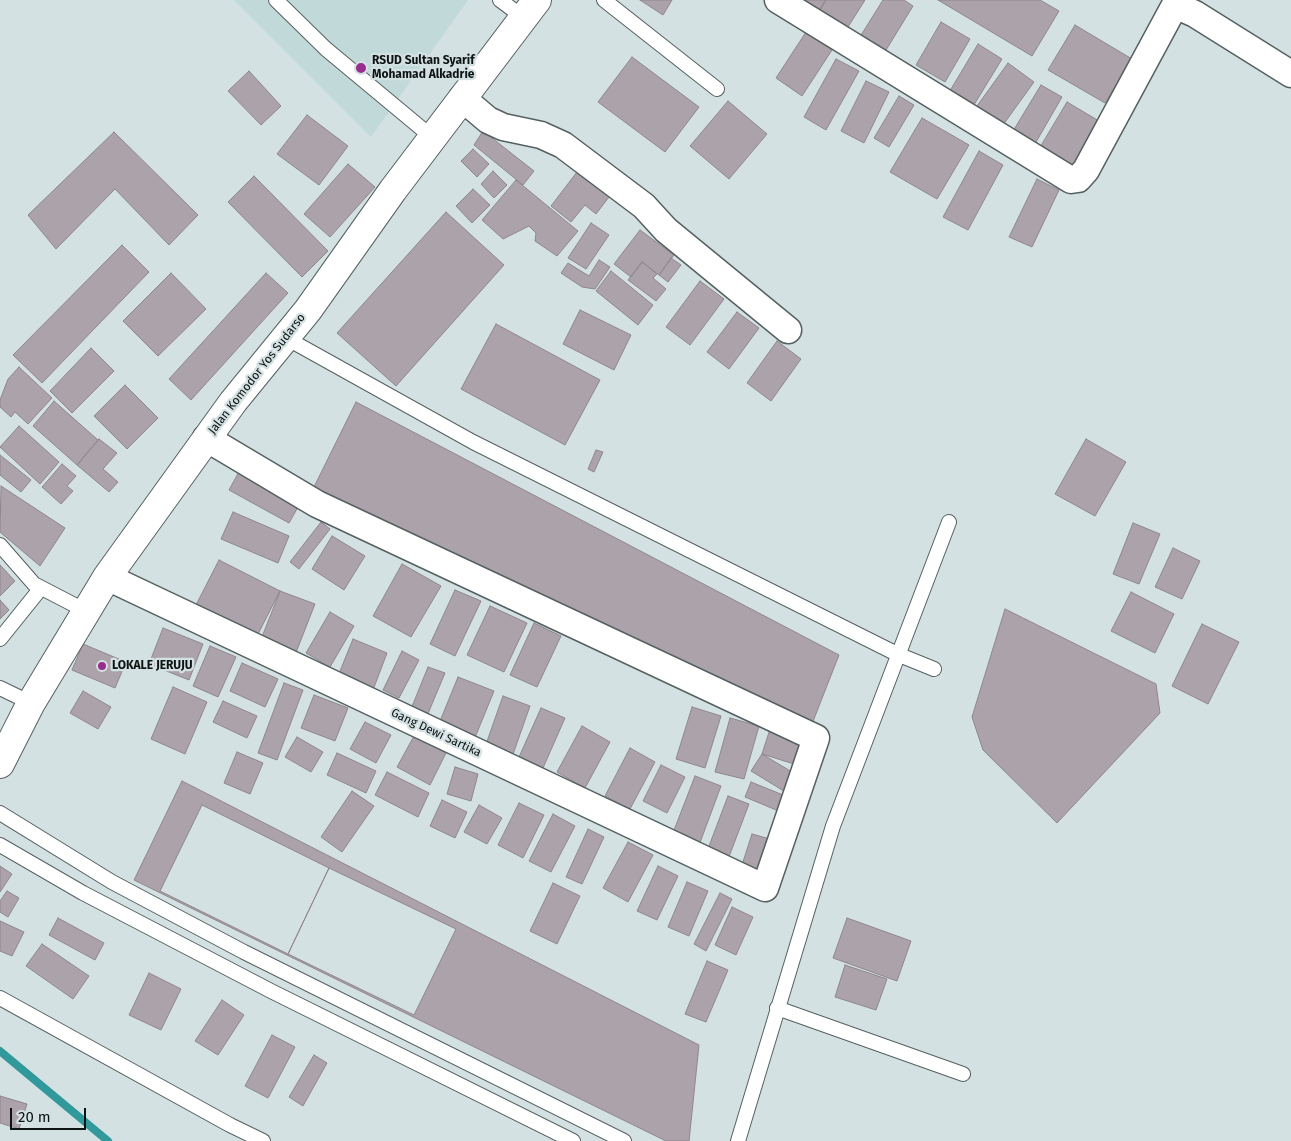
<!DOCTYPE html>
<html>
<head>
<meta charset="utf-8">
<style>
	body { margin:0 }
	#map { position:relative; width:1291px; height:1141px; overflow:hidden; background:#d4e1e2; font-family:"Fira Sans",sans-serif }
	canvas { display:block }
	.scale { position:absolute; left:10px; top:1108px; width:76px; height:22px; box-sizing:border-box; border:2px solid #0e1313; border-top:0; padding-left:6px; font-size:15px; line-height:18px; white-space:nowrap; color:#0e1313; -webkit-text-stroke:4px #d4e1e2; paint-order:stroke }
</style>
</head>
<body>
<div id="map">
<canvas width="1291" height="1141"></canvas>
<div class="scale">20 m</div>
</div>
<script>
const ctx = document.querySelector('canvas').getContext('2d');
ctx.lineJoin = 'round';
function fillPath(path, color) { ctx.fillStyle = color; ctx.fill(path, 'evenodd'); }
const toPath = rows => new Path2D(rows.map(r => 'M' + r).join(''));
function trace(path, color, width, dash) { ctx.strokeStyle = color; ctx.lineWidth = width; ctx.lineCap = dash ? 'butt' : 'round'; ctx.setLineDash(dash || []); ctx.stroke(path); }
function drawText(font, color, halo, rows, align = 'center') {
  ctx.font = font + ' "Fira Sans",sans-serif'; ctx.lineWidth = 4.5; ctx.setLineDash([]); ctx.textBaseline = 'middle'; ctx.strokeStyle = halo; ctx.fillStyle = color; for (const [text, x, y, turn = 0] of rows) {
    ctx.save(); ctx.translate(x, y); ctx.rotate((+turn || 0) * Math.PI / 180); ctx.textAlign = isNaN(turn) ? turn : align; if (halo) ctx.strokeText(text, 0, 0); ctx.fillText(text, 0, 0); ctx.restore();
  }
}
fillPath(toPath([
	[234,0,468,0,371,137]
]), '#c2d9d9');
trace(toPath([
	[0,1051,108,1141]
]), '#31989b', 8);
const building = toPath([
	[640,0,672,0,663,15,640,0],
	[799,0,825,0,815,18,799,0],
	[826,0,865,0,848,27,820,10,826,0],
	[883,0,904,0,913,6,883,55,858,40,883,0],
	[938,0,1040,0,1059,11,1032,56,938,0],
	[941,22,970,39,945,82,916,65,941,22],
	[1075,25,1132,59,1105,103,1048,70,1075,25],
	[806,32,832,50,802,96,776,78,806,32],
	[978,44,1002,59,969,113,945,99,978,44],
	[632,57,699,107,665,152,598,102,632,57],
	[836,59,859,71,826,130,804,117,836,59],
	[1008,63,1034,82,1003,125,977,106,1008,63],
	[249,71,281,106,261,125,228,91,249,71],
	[866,81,889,92,864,143,841,131,866,81],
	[1041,85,1062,97,1032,149,1010,136,1041,85],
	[899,96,914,105,889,147,874,138,899,96],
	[728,101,767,134,729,179,690,146,728,101],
	[1067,102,1099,121,1069,173,1036,154,1067,102],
	[307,115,348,146,319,185,277,154,307,115],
	[922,118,969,145,937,199,890,172,922,118],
	[483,131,534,171,523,185,474,145,483,131],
	[114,132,198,215,169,245,115,189,56,249,28,215,114,132],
	[473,149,489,164,477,177,461,161,473,149],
	[979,151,1003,165,968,230,943,217,979,151],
	[348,164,375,187,330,237,304,214,348,164],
	[580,168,612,193,596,214,585,205,571,222,551,206,580,168],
	[493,171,507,185,494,198,481,184,493,171],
	[254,176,328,251,302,277,228,202,254,176],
	[1037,179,1059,190,1032,247,1009,237,1037,179],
	[516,180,578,231,557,256,535,241,536,233,529,226,503,239,482,220,516,180],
	[473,189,490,205,472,223,456,206,473,189],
	[446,212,504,265,396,386,337,333,446,212],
	[591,223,609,235,586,269,568,258,591,223],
	[640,230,674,255,659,275,642,262,631,277,614,264,640,230],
	[122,245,149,272,42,383,13,355,122,245],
	[671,258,681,265,668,282,659,275,671,258],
	[599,260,610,267,595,289,582,287,561,273,568,263,589,276,599,260],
	[642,262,657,274,653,278,666,289,656,301,628,280,642,262],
	[611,271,653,305,638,325,596,291,611,271],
	[171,273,206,309,158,356,123,321,171,273],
	[266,273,288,293,191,400,169,379,266,273],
	[700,281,724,299,690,345,666,327,700,281],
	[580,310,631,335,614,370,563,344,580,310],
	[737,312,759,328,729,369,707,352,737,312],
	[496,324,600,380,565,445,461,389,496,324],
	[777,341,801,359,771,401,747,383,777,341],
	[91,348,114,371,72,413,50,391,91,348],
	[19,367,52,398,28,424,15,412,11,417,0,407,0,400,8,379,19,367],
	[125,385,158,418,127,449,94,416,125,385],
	[54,401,98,440,77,465,33,426,54,401],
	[356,402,839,655,810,729,311,493,356,402],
	[19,426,59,462,40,484,0,447,19,426],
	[99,439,117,453,103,469,118,482,109,492,77,465,99,439],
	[1086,439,1126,462,1095,516,1055,494,1086,439],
	[596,450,603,452,594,472,588,469,596,450],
	[0,455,31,480,21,492,0,475,0,455],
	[62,464,76,476,67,486,73,491,61,504,42,487,62,464],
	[241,468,302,500,289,523,229,490,241,468],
	[1,486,65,528,40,566,0,532,1,486],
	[233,512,289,536,278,563,221,539,233,512],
	[321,522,330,529,299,569,290,562,321,522],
	[1133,523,1160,534,1139,584,1113,574,1133,523],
	[332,536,365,556,344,590,312,569,332,536],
	[1173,548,1200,561,1182,599,1155,587,1173,548],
	[219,560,280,591,257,636,196,605,219,560],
	[402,564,441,586,411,637,373,616,402,564],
	[0,565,15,581,0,596,0,565],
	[455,590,481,601,455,656,430,644,455,590],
	[280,591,315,604,295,655,260,642,280,591],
	[1131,592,1174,614,1155,653,1111,631,1131,592],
	[0,600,9,610,0,619,0,600],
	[490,606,527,623,504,672,467,655,490,606],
	[1005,609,1156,684,1160,713,1057,823,983,750,972,717,1005,609],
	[330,612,354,626,330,667,306,653,330,612],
	[534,623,561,636,537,687,510,675,534,623],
	[1202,624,1239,642,1208,704,1172,686,1202,624],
	[163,628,203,644,189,680,149,664,163,628],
	[353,639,387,653,373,690,338,676,353,639],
	[83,644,126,662,115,688,72,670,83,644],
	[210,646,236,657,218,697,193,686,210,646],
	[402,651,419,660,399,698,383,690,402,651],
	[242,663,278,679,265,707,230,691,242,663],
	[428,667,445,673,427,716,411,709,428,667],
	[458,677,494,691,474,740,438,726,458,677],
	[284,683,303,690,277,760,258,753,284,683],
	[173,687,207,702,185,754,151,739,173,687],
	[83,691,111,707,98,729,70,713,83,691],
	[314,695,348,708,335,741,301,728,314,695],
	[503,696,530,706,512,757,485,747,503,696],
	[223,701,257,716,247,738,213,722,223,701],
	[692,707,721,716,705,768,676,759,692,707],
	[541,708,565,718,543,768,519,757,541,708],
	[730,718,759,726,744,779,715,772,730,718],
	[365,722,391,735,376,763,350,749,365,722],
	[582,726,610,742,585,788,557,772,582,726],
	[771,726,802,736,794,764,762,754,771,726],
	[414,736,446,753,430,785,397,767,414,736],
	[297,737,323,752,311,772,285,757,297,737],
	[630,748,655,762,630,809,605,796,630,748],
	[237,752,263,763,250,794,224,783,237,752],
	[337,753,376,771,366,793,327,775,337,753],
	[762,754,797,775,787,793,751,771,762,754],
	[661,765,685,777,667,813,643,801,661,765],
	[455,767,478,774,471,801,447,794,455,767],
	[387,772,429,793,418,817,375,795,387,772],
	[695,776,721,786,698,848,671,838,695,776],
	[182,781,699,1045,689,1141,666,1141,134,880,182,781],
	[751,782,788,797,781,812,745,797,751,782],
	[352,791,374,806,342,852,321,837,352,791],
	[728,796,749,804,727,862,706,854,728,796],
	[442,800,467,812,455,838,430,826,442,800],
	[519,803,544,815,523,858,498,845,519,803],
	[202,805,329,868,288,954,160,891,202,805],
	[479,805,502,818,487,844,464,832,479,805],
	[553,814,575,826,551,872,529,861,553,814],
	[588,829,604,837,582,884,566,877,588,829],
	[752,834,777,841,766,879,740,871,752,834],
	[628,842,653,855,628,902,603,888,628,842],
	[0,866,12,874,0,892,0,866],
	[658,866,678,876,657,920,637,911,658,866],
	[329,868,456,929,414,1015,288,954,329,868],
	[687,882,708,891,689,936,668,927,687,882],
	[553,883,580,896,557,944,530,931,553,883],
	[7,891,19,898,8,917,0,912,0,901,7,891],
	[720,893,732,899,706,951,694,944,720,893],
	[732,907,753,917,736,955,715,945,732,907],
	[58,918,104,943,95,960,49,935,58,918],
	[847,918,911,941,897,981,833,958,847,918],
	[0,921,24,932,12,956,0,951,0,921],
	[42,944,89,976,73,999,26,966,42,944],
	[707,961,728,970,706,1022,685,1014,707,961],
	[845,965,887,979,876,1010,835,997,845,965],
	[149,973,181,989,161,1030,129,1015,149,973],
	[222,1000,244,1015,218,1055,195,1041,222,1000],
	[272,1035,295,1047,268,1098,245,1086,272,1035],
	[314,1055,327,1063,303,1106,289,1097,314,1055],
	[0,1096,27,1104,19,1129,0,1123,0,1096]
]);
fillPath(building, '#aba2aa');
trace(building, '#8f868d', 1);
const service = toPath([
	[276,0,326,49,433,138],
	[500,0,524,18],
	[604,0,717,89],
	[286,338,473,442,897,654,934,669],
	[0,545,34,584,86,611],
	[0,639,41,588],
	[0,688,31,703],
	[0,813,112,882,244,952,624,1141],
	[0,845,83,893,271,991,573,1141],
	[0,998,230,1125,263,1141],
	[777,1008,963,1074],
	[738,1141,833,826,949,522]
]);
const minor = toPath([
	[778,0,1071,180,1078,179,1086,170,1175,5,1195,14,1291,74],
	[462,98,488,120,503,127,541,135,563,145,644,206,666,230,788,330],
	[107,577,765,888,816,738,317,504,206,438]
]);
const tertiary = toPath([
	[0,764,31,703,107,577,233,402,308,310,393,190,537,0]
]);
trace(service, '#556061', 16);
trace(minor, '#556061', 29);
trace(tertiary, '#556061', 30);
trace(service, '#fff', 14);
trace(minor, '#fff', 26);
trace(tertiary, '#fff', 28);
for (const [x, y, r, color] of [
	[361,68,6,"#982e90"],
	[102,666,5,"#982e90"]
]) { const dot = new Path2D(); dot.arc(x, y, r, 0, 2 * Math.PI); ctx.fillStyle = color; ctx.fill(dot); trace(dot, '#d4e1e2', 2); }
drawText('bold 12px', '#0e1313', '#d4e1e2', [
	["RSUD Sultan Syarif",372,61],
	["Mohamad Alkadrie",372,75],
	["LOKALE JERUJU",112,666]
], 'left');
drawText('12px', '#0e1313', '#d4e1e2', [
	["Jalan Komodor Yos Sudarso",257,374,-52],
	["Gang Dewi Sartika",436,733,25]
]);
</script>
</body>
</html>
